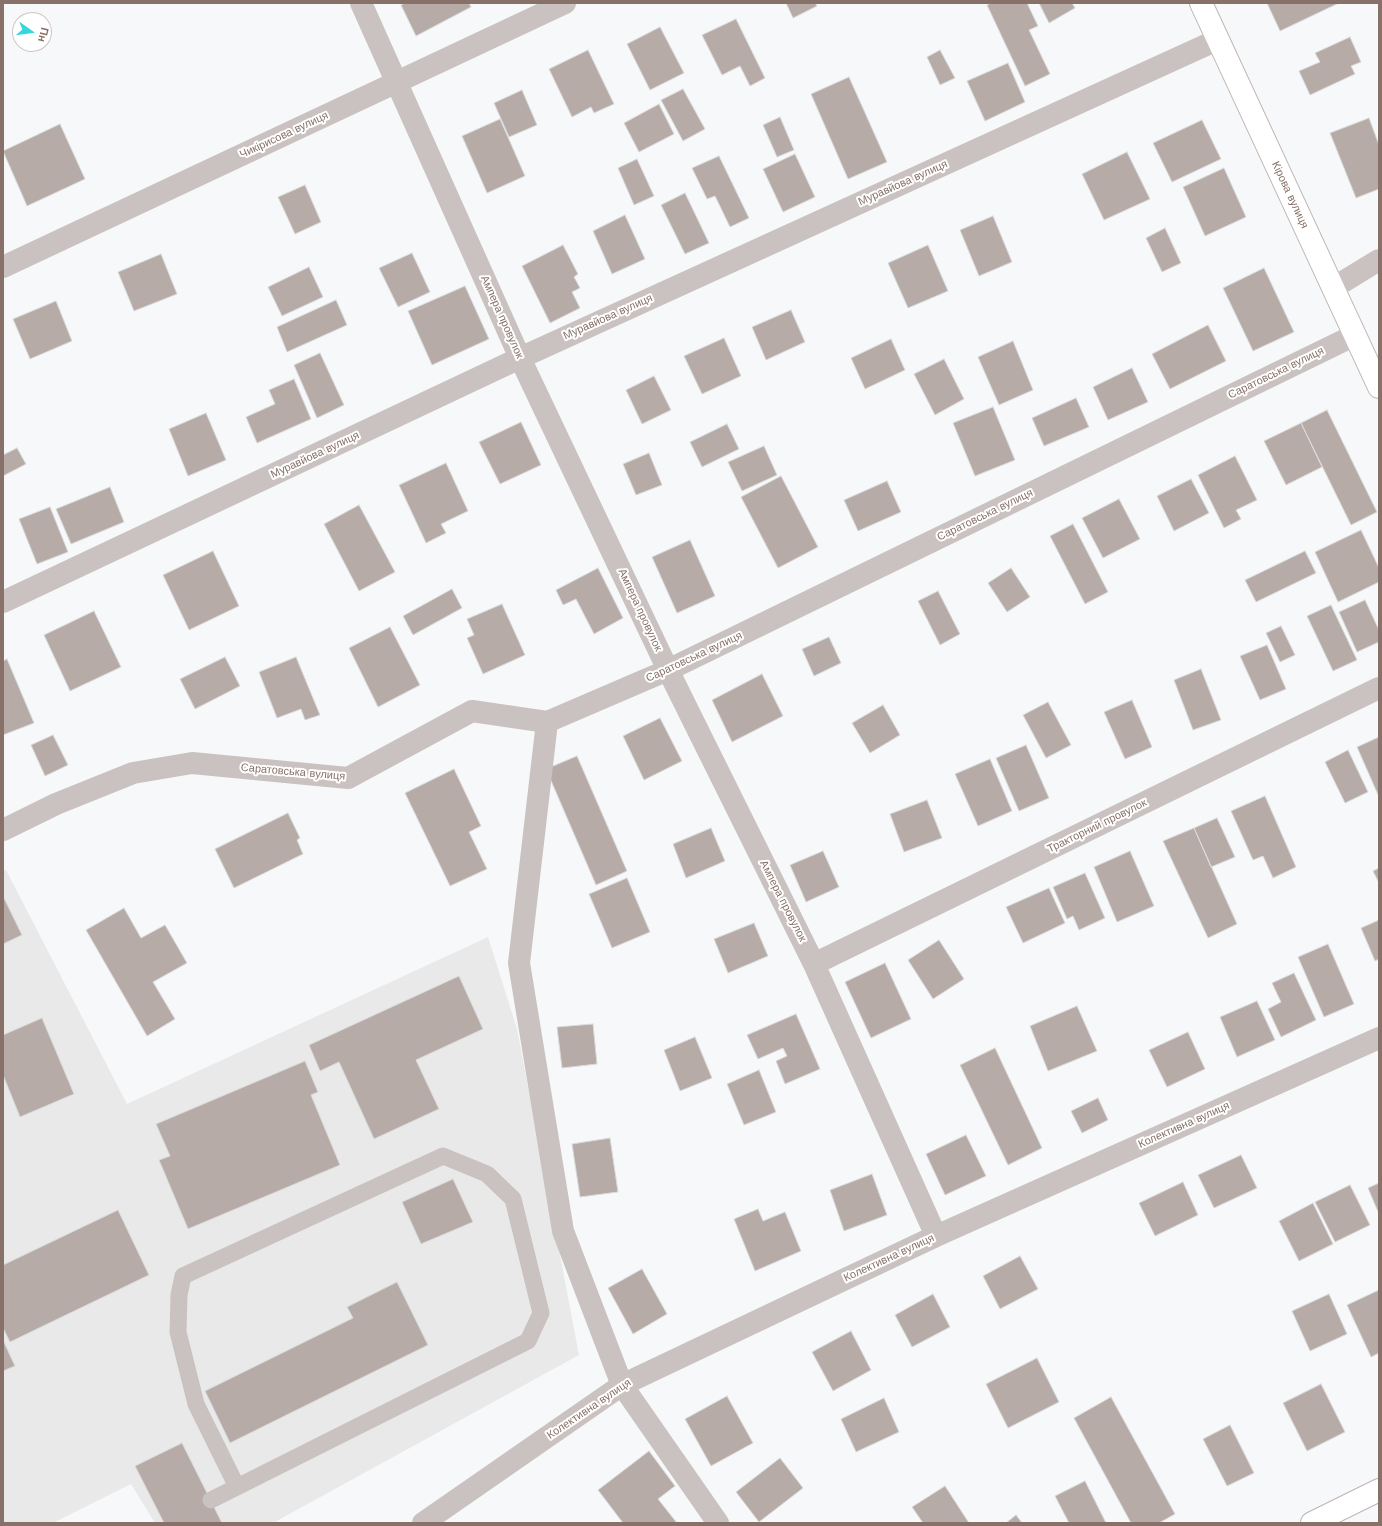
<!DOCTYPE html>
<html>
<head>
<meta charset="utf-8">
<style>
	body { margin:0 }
	#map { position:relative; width:1382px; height:1526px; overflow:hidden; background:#f7f8f9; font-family:"Work Sans",sans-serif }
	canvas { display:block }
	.frame { position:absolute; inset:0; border:4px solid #877169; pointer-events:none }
	.north { position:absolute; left:12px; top:12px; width:40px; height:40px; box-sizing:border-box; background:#fff; border:1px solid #cfc6c3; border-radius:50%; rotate:104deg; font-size:11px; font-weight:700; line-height:16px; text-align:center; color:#877169 }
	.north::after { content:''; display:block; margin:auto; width:14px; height:18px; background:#33d7dd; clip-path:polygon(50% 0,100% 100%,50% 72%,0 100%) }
</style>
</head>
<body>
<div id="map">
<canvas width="1382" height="1526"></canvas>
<div class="frame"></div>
<div class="north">Пн</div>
</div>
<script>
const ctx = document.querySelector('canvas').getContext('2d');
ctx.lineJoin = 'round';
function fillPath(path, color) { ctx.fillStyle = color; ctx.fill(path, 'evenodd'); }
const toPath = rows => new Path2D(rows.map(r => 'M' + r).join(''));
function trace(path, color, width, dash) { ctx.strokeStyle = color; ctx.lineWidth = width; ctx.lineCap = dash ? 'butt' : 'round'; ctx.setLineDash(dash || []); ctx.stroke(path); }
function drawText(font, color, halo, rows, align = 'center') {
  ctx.font = font + ' "Work Sans",sans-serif'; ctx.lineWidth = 4; ctx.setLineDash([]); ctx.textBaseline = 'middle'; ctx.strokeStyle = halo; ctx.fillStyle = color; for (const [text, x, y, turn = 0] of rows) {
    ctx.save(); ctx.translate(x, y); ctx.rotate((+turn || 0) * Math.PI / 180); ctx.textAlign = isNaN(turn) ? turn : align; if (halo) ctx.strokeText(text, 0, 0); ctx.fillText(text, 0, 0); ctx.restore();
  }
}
fillPath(toPath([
	[6,870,127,1104,488,937,517,1029,579,1355,273,1523,155,1523,131,1484,53,1523,3,1523,3,871]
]), '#eae9ea');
const building = toPath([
	[405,3,469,3,471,7,416,36,401,5,405,3],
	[786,3,815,3,817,6,793,18,786,3],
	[991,3,1027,3,1038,26,1029,30,1050,74,1025,86,987,5,991,3],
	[1039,3,1072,3,1075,8,1049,23,1039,3],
	[1267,3,1339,3,1280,31,1267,3],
	[736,19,765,78,750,86,740,66,722,75,702,35,736,19],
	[660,27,684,73,650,90,627,44,660,27],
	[1350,37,1361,62,1351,66,1355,74,1310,95,1299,71,1320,62,1315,53,1350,37],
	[588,50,614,104,594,113,591,107,572,117,549,69,588,50],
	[940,50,955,78,940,85,927,57,940,50],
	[1008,63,1025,102,985,121,967,81,1008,63],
	[849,77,887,162,848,179,811,94,849,77],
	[683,89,705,129,683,141,661,100,683,89],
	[522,90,537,125,509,137,494,103,522,90],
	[659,104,674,134,639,152,624,123,659,104],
	[780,117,794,150,777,157,763,125,780,117],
	[1369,118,1379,145,1379,189,1356,198,1330,133,1369,118],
	[500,119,525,176,487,193,462,136,500,119],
	[1202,120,1221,159,1172,182,1153,143,1202,120],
	[60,124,85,179,27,206,3,151,60,124],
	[1127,152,1150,199,1104,220,1082,174,1127,152],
	[795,154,815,197,783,212,763,169,795,154],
	[719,156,749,218,730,227,715,196,707,199,692,168,719,156],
	[637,159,654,196,634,205,618,168,637,159],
	[1224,168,1246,217,1205,236,1183,187,1224,168],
	[305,185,321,222,295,234,278,197,305,185],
	[685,193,709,243,685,254,661,205,685,193],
	[625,215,645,259,612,274,593,231,625,215],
	[993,216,1012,262,979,276,960,230,993,216],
	[1165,228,1181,263,1162,272,1146,238,1165,228],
	[563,245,578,274,574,277,580,288,572,292,580,308,550,323,522,266,563,245],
	[928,245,948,291,908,308,888,263,928,245],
	[412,253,430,292,398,307,379,268,412,253],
	[161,254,177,294,134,311,118,272,161,254],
	[309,267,323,297,282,316,268,287,309,267],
	[1264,268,1294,332,1253,351,1223,288,1264,268],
	[465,286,489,339,432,365,408,311,465,286],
	[336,300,347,325,287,352,277,327,336,300],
	[56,301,72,341,30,359,13,319,56,301],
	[791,310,805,342,766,360,752,327,791,310],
	[1208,325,1226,361,1170,389,1152,354,1208,325],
	[724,338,741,376,702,394,684,356,724,338],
	[891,339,905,370,865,389,851,358,891,339],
	[1013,341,1033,390,999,405,978,357,1013,341],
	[320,353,344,405,317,418,294,365,320,353],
	[944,359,964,399,935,415,914,374,944,359],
	[1132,368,1148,402,1108,420,1093,387,1132,368],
	[654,376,671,410,642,424,626,390,654,376],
	[294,379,311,419,257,443,246,417,275,404,269,390,294,379],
	[1076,398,1089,427,1044,446,1032,418,1076,398],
	[993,407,1015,460,975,476,953,423,993,407],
	[1327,410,1377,512,1351,525,1301,423,1327,410],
	[206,413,226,460,188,476,169,429,206,413],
	[521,422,541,465,500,484,479,442,521,422],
	[1301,423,1322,467,1286,485,1264,441,1301,423],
	[727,424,739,449,702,467,690,442,727,424],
	[764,446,777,475,742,491,728,462,764,446],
	[17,448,26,464,3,476,3,455,17,448],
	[649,453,662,485,636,495,623,464,649,453],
	[1235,456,1257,500,1236,510,1241,519,1224,528,1198,475,1235,456],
	[446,463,468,511,441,524,446,533,426,543,399,485,446,463],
	[781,476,818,547,778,568,741,497,781,476],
	[1191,479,1209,513,1174,531,1157,496,1191,479],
	[887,481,901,512,858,531,844,500,887,481],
	[110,487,124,522,71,544,56,509,110,487],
	[1119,499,1140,539,1103,558,1082,518,1119,499],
	[359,505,395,572,359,591,324,524,359,505],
	[50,507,68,552,37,564,19,519,50,507],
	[1073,524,1108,592,1085,604,1050,536,1073,524],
	[1361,530,1379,568,1379,582,1338,602,1315,552,1361,530],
	[690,540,715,596,677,613,652,557,690,540],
	[213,551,239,606,189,630,163,575,213,551],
	[1305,551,1316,573,1256,602,1245,580,1305,551],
	[598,568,623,618,594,634,576,599,563,605,556,590,598,568],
	[1011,568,1030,597,1007,612,988,583,1011,568],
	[452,589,462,608,413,635,403,616,452,589],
	[938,591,960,634,940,645,918,601,938,591],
	[1365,600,1379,630,1379,642,1357,652,1339,612,1365,600],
	[502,604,525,655,483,674,467,638,474,635,467,619,502,604],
	[1331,605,1357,660,1333,671,1307,616,1331,605],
	[94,611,121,667,70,691,44,635,94,611],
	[1281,626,1295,655,1280,662,1266,633,1281,626],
	[390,627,420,685,378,707,349,648,390,627],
	[829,637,841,663,814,676,802,649,829,637],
	[1267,645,1286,689,1260,700,1240,656,1267,645],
	[225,657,240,686,195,709,180,679,225,657],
	[296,657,320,715,305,720,301,709,277,718,259,672,296,657],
	[7,659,34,723,3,735,3,661,7,659],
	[1201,669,1221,720,1193,730,1174,680,1201,669],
	[762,674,783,716,732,742,712,700,762,674],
	[1132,700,1152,747,1125,759,1104,712,1132,700],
	[1048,702,1071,745,1046,758,1023,715,1048,702],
	[883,705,900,735,870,753,852,723,883,705],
	[660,718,682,761,644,780,623,736,660,718],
	[53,735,68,765,45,776,31,745,53,735],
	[1379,737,1379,797,1357,747,1379,737],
	[1026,745,1049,798,1019,811,996,758,1026,745],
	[1348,750,1368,792,1345,803,1325,762,1348,750],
	[577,756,627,871,596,885,546,769,577,756],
	[990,759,1012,811,978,826,955,774,990,759],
	[454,769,481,826,469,832,487,869,450,886,405,793,454,769],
	[1265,796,1296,867,1273,878,1263,856,1253,860,1231,811,1265,796],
	[927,800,942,838,904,852,890,814,927,800],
	[288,813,300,838,297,840,303,854,234,888,215,849,288,813],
	[1217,818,1235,857,1211,867,1194,828,1217,818],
	[711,828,725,861,686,878,673,844,711,828],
	[1194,828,1237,924,1208,938,1163,841,1194,828],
	[823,851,839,887,806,902,790,865,823,851],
	[1130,851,1154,906,1117,922,1094,867,1130,851],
	[1379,868,1379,883,1373,871,1379,868],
	[1085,873,1105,918,1079,930,1073,916,1067,919,1053,887,1085,873],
	[627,878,650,932,612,948,589,894,627,878],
	[1049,888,1065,923,1023,943,1006,907,1049,888],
	[3,896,22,935,3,944,3,896],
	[124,908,141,938,165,925,187,963,153,982,175,1019,147,1036,86,930,124,908],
	[1379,920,1379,959,1375,961,1361,928,1379,920],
	[754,923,768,956,728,973,714,939,754,923],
	[939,940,964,979,933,999,908,960,939,940],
	[1328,944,1354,1004,1324,1017,1298,957,1328,944],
	[885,963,911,1019,871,1038,845,982,885,963],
	[1294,973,1316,1020,1281,1037,1268,1009,1281,1002,1272,983,1294,973],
	[459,976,483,1029,416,1060,439,1109,374,1139,339,1062,320,1071,309,1045,459,976],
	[1257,1001,1275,1040,1237,1057,1220,1017,1257,1001],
	[1077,1006,1097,1051,1048,1071,1030,1026,1077,1006],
	[796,1014,820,1069,785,1084,776,1061,787,1056,783,1048,758,1059,747,1035,796,1014],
	[42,1018,74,1094,20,1117,3,1075,3,1035,42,1018],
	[593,1024,597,1064,562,1068,557,1027,593,1024],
	[1188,1032,1205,1069,1167,1087,1149,1050,1188,1032],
	[695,1037,712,1078,680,1091,664,1050,695,1037],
	[995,1048,1042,1148,1008,1165,960,1065,995,1048],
	[305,1061,318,1092,311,1095,340,1165,188,1229,159,1160,170,1156,156,1124,305,1061],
	[759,1070,776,1112,744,1125,727,1084,759,1070],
	[1098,1098,1108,1120,1082,1133,1071,1111,1098,1098],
	[966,1135,986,1176,945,1195,926,1154,966,1135],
	[610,1138,618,1192,580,1197,572,1144,610,1138],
	[1241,1155,1257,1188,1214,1208,1198,1175,1241,1155],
	[872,1174,887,1215,844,1231,830,1190,872,1174],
	[453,1179,473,1222,421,1244,402,1202,453,1179],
	[1183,1182,1198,1215,1155,1236,1139,1203,1183,1182],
	[1379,1183,1379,1214,1368,1188,1379,1183],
	[1350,1185,1370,1225,1335,1242,1315,1202,1350,1185],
	[1313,1203,1333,1244,1299,1261,1279,1221,1313,1203],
	[758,1209,763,1221,785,1212,801,1251,755,1271,734,1219,758,1209],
	[118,1210,149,1275,10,1342,3,1328,3,1265,118,1210],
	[1020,1256,1038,1289,1000,1309,983,1276,1020,1256],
	[642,1269,667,1314,633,1334,608,1288,642,1269],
	[397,1282,428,1345,230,1443,205,1391,353,1318,347,1307,397,1282],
	[1379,1290,1379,1353,1371,1357,1347,1305,1379,1290],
	[933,1294,950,1327,912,1347,895,1315,933,1294],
	[1329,1294,1347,1334,1310,1351,1292,1311,1329,1294],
	[851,1331,871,1370,833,1391,812,1352,851,1331],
	[3,1340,15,1366,3,1371,3,1340],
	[1037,1358,1059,1402,1008,1428,986,1384,1037,1358],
	[1321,1384,1345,1432,1307,1451,1283,1403,1321,1384],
	[727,1396,753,1443,711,1466,685,1419,727,1396],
	[1111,1397,1175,1514,1159,1523,1131,1523,1074,1418,1111,1397],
	[884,1398,899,1432,856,1452,841,1419,884,1398],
	[1230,1425,1254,1473,1227,1486,1203,1439,1230,1425],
	[182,1443,222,1523,164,1523,135,1466,182,1443],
	[649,1451,675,1486,658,1499,677,1523,623,1523,598,1490,649,1451],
	[780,1458,803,1488,759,1522,736,1492,780,1458],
	[1085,1481,1106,1523,1069,1523,1055,1496,1085,1481],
	[945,1486,969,1523,923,1523,912,1507,945,1486],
	[1016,1515,1022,1523,1006,1523,1016,1515]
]);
fillPath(building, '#b6aba7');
trace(building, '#d9dadb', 1);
const secondary = toPath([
	[1201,3,1379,387],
	[1312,1523,1379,1490]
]);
trace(secondary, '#bdb5b3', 24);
trace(toPath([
	[211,1500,528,1341,541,1313,513,1199,487,1174,443,1156,183,1276,179,1295,178,1332,196,1404,237,1487]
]), '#c9c2c0', 17);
trace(toPath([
	[361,3,520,358,668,670,814,964,936,1236],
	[3,267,565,3],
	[1333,288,1379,260],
	[3,602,520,358,1217,40],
	[547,722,519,963,563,1231,622,1385,718,1523],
	[3,830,56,804,133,773,192,763,348,778,472,711,547,722,668,670,1355,335],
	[814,964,1379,688],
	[423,1523,622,1385,936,1236,1379,1038]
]), '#c9c2c0', 22);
trace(secondary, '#fff', 22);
drawText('11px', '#877169', '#fff', [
	["Чикірисова вулиця",284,135,-25],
	["Муравйова вулиця",903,183,-24],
	["Кірова вулиця",1290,195,65],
	["Ампера провулок",502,317,66],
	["Муравйова вулиця",608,317,-24],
	["Саратовська вулиця",1276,373,-26],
	["Муравйова вулиця",315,455,-25],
	["Саратовська вулиця",985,515,-26],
	["Ампера провулок",640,610,65],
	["Саратовська вулиця",694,657,-25],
	["Саратовська вулиця",293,772,5],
	["Тракторний провулок",1097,826,-26],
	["Ампера провулок",783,901,63],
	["Колективна вулиця",1184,1125,-24],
	["Колективна вулиця",889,1258,-25],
	["Колективна вулиця",589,1409,-34]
]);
</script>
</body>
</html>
